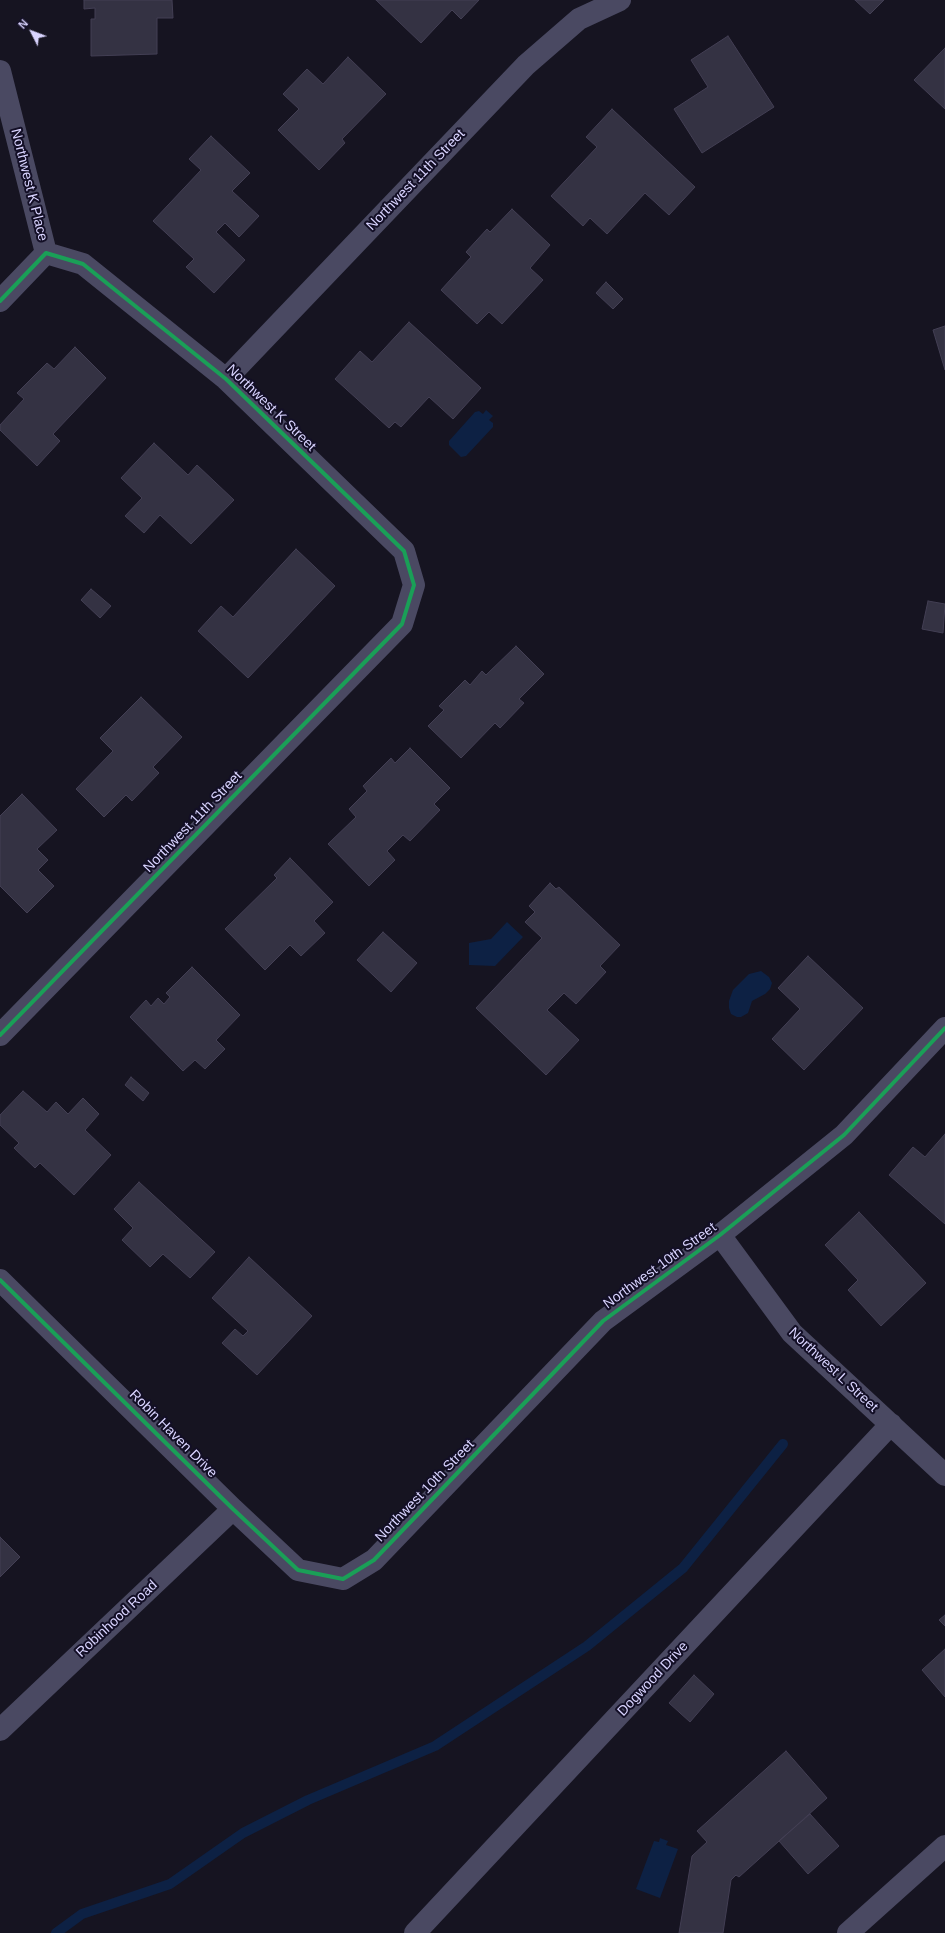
<!DOCTYPE html>
<html>
<head>
<meta charset="utf-8">
<style>
	body { margin:0 }
	#map { position:relative; width:945px; height:1933px; overflow:hidden; background:#161421; font-family:Helvetica,sans-serif }
	canvas { display:block }
	.north { position:absolute; left:12px; top:12px; width:40px; height:40px; -webkit-text-stroke:3px #130f26; paint-order:stroke; rotate:312deg; font-size:11px; font-weight:700; line-height:16px; text-align:center; color:#d9d4ff }
	.north::after { content:''; display:block; margin:auto; width:14px; height:18px; background:#d9d4ff; clip-path:polygon(50% 0,100% 100%,50% 72%,0 100%) }
</style>
</head>
<body>
<div id="map">
<canvas width="945" height="1933"></canvas>
<div class="north">N</div>
</div>
<script>
const ctx = document.querySelector('canvas').getContext('2d');
ctx.lineJoin = 'round';
function fillPath(path, color) { ctx.fillStyle = color; ctx.fill(path, 'evenodd'); }
const toPath = rows => new Path2D(rows.map(r => 'M' + r).join(''));
function trace(path, color, width, dash) { ctx.strokeStyle = color; ctx.lineWidth = width; ctx.lineCap = dash ? 'butt' : 'round'; ctx.setLineDash(dash || []); ctx.stroke(path); }
function drawText(font, color, halo, rows, align = 'center') {
  ctx.font = font + ' Helvetica,sans-serif'; ctx.lineWidth = 4; ctx.setLineDash([]); ctx.textBaseline = 'middle'; ctx.strokeStyle = halo; ctx.fillStyle = color; for (const [text, x, y, turn = 0] of rows) {
    ctx.save(); ctx.translate(x, y); ctx.rotate((+turn || 0) * Math.PI / 180); ctx.textAlign = isNaN(turn) ? turn : align; if (halo) ctx.strokeText(text, 0, 0); ctx.fillText(text, 0, 0); ctx.restore();
  }
}
fillPath(toPath([
	[486,410,493,416,489,420,493,423,493,427,466,456,461,457,449,445,449,441,475,412,479,411,483,414],
	[507,922,523,937,495,966,469,965,469,943,491,939],
	[761,971,769,977,772,983,770,989,765,994,752,1001,748,1013,741,1017,737,1017,731,1014,729,1008,729,1001,733,990,749,974],
	[660,1838,668,1841,666,1845,678,1849,660,1898,636,1889,654,1841,659,1842]
]), '#0d2144');
trace(toPath([
	[56,1933,82,1914,170,1884,243,1833,308,1800,435,1746,587,1646,683,1568,783,1444]
]), '#0d2144', 10);
const building = toPath([
	[84,0,172,0,173,18,157,18,157,54,91,56,91,19,95,19,95,8,84,9,84,0],
	[376,0,479,0,461,19,452,10,421,43,376,0],
	[855,0,884,0,870,14,855,0],
	[728,36,774,107,702,153,674,109,708,87,691,60,728,36],
	[945,48,945,109,914,80,945,48],
	[348,57,386,94,342,139,345,143,319,170,278,130,299,109,283,94,307,69,323,84,348,57],
	[612,109,695,187,669,215,645,193,607,234,590,218,583,226,551,196,597,147,586,137,612,109],
	[211,136,250,173,232,191,259,216,239,237,225,223,216,232,245,260,214,293,186,267,194,259,153,221,201,170,189,159,211,136],
	[512,209,550,245,530,268,543,280,502,324,489,312,477,324,441,290,471,257,466,252,487,229,490,232,512,209],
	[606,282,623,299,613,309,596,293,606,282],
	[409,322,481,388,453,419,429,397,401,427,395,422,389,428,335,379,360,351,372,362,409,322],
	[945,326,945,370,933,330,945,326],
	[75,347,106,378,53,434,60,441,37,466,0,430,0,425,24,399,17,393,47,363,54,369,75,347],
	[154,443,188,475,197,465,234,500,191,544,160,515,144,533,125,516,142,498,121,478,154,443],
	[296,549,335,586,248,678,198,631,221,606,233,617,296,549],
	[91,589,111,606,100,618,81,600,91,589],
	[928,601,945,604,943,633,922,629,928,601],
	[516,646,544,674,519,699,524,703,500,728,495,723,461,758,428,726,444,710,439,706,465,680,470,685,482,671,486,675,516,646],
	[141,697,182,737,153,767,159,773,132,801,126,795,104,817,76,789,113,751,100,738,141,697],
	[410,748,450,788,434,804,440,810,410,841,403,835,387,851,395,860,369,886,328,844,356,817,349,809,367,791,363,786,391,758,395,763,410,748],
	[22,794,57,830,37,849,48,860,38,870,54,886,27,913,0,886,0,816,22,794],
	[290,858,333,902,314,921,325,933,301,956,290,945,265,970,225,929,277,878,274,875,290,858],
	[550,883,556,889,559,887,620,945,600,966,606,972,576,1004,564,993,547,1010,579,1040,546,1075,476,1008,542,938,525,922,535,912,529,906,550,883],
	[383,932,417,963,391,992,357,960,383,932],
	[808,956,863,1008,804,1070,772,1039,800,1009,778,988,808,956],
	[192,967,240,1015,216,1040,225,1049,205,1069,195,1060,183,1071,130,1017,146,1000,151,1006,158,998,164,1004,170,997,166,993,192,967],
	[131,1077,149,1093,143,1101,125,1085,131,1077],
	[23,1091,47,1112,56,1102,68,1114,83,1098,99,1114,85,1130,111,1155,74,1195,40,1163,35,1168,14,1148,19,1143,0,1125,0,1115,23,1091],
	[945,1134,945,1224,889,1175,913,1147,925,1157,945,1134],
	[139,1182,215,1252,190,1278,163,1254,150,1267,122,1240,133,1228,114,1209,139,1182],
	[859,1212,926,1283,881,1326,848,1290,858,1280,825,1245,859,1212],
	[249,1257,312,1316,257,1375,222,1343,235,1329,243,1336,248,1331,212,1298,249,1257],
	[0,1537,20,1557,0,1577,0,1537],
	[945,1615,945,1626,939,1620,945,1615],
	[945,1649,945,1697,922,1670,945,1649],
	[694,1675,714,1694,690,1722,669,1703,694,1675],
	[786,1751,827,1798,739,1877,736,1875,731,1880,723,1933,679,1933,692,1856,707,1842,697,1831,786,1751],
	[810,1814,839,1846,808,1874,779,1841,810,1814]
]);
fillPath(building, '#343243');
trace(building, '#433f54', 1);
trace(toPath([
	[0,71,46,253],
	[0,301,46,253,83,264,226,379,404,551,414,585,402,624,0,1035],
	[226,379,526,65,579,19,620,0],
	[720,1235,792,1333,945,1475],
	[0,1280,233,1509,298,1570,343,1579,374,1560,603,1321,720,1235,844,1135,945,1028],
	[0,1730,233,1509],
	[415,1933,891,1424],
	[848,1933,945,1846]
]), '#4a4962', 22);
trace(toPath([
	[0,301,46,253,83,264,226,379,404,551,414,585,402,624,0,1035],
	[0,1280,233,1509,298,1570,343,1579,374,1560,603,1321,720,1235,844,1135,945,1028]
]), '#1a9f57', 4);
drawText('14px', '#d9d4ff', '#130f26', [
	["Northwest 11th Street",416,180,-46],
	["Northwest K Place",29,185,76],
	["Northwest K Street",271,408,44],
	["Northwest 11th Street",193,822,-46],
	["Northwest 10th Street",660,1266,-36],
	["Northwest L Street",833,1370,43],
	["Robin Haven Drive",173,1434,45],
	["Northwest 10th Street",425,1491,-46],
	["Robinhood Road",117,1619,-43],
	["Dogwood Drive",653,1679,-47]
]);
</script>
</body>
</html>
